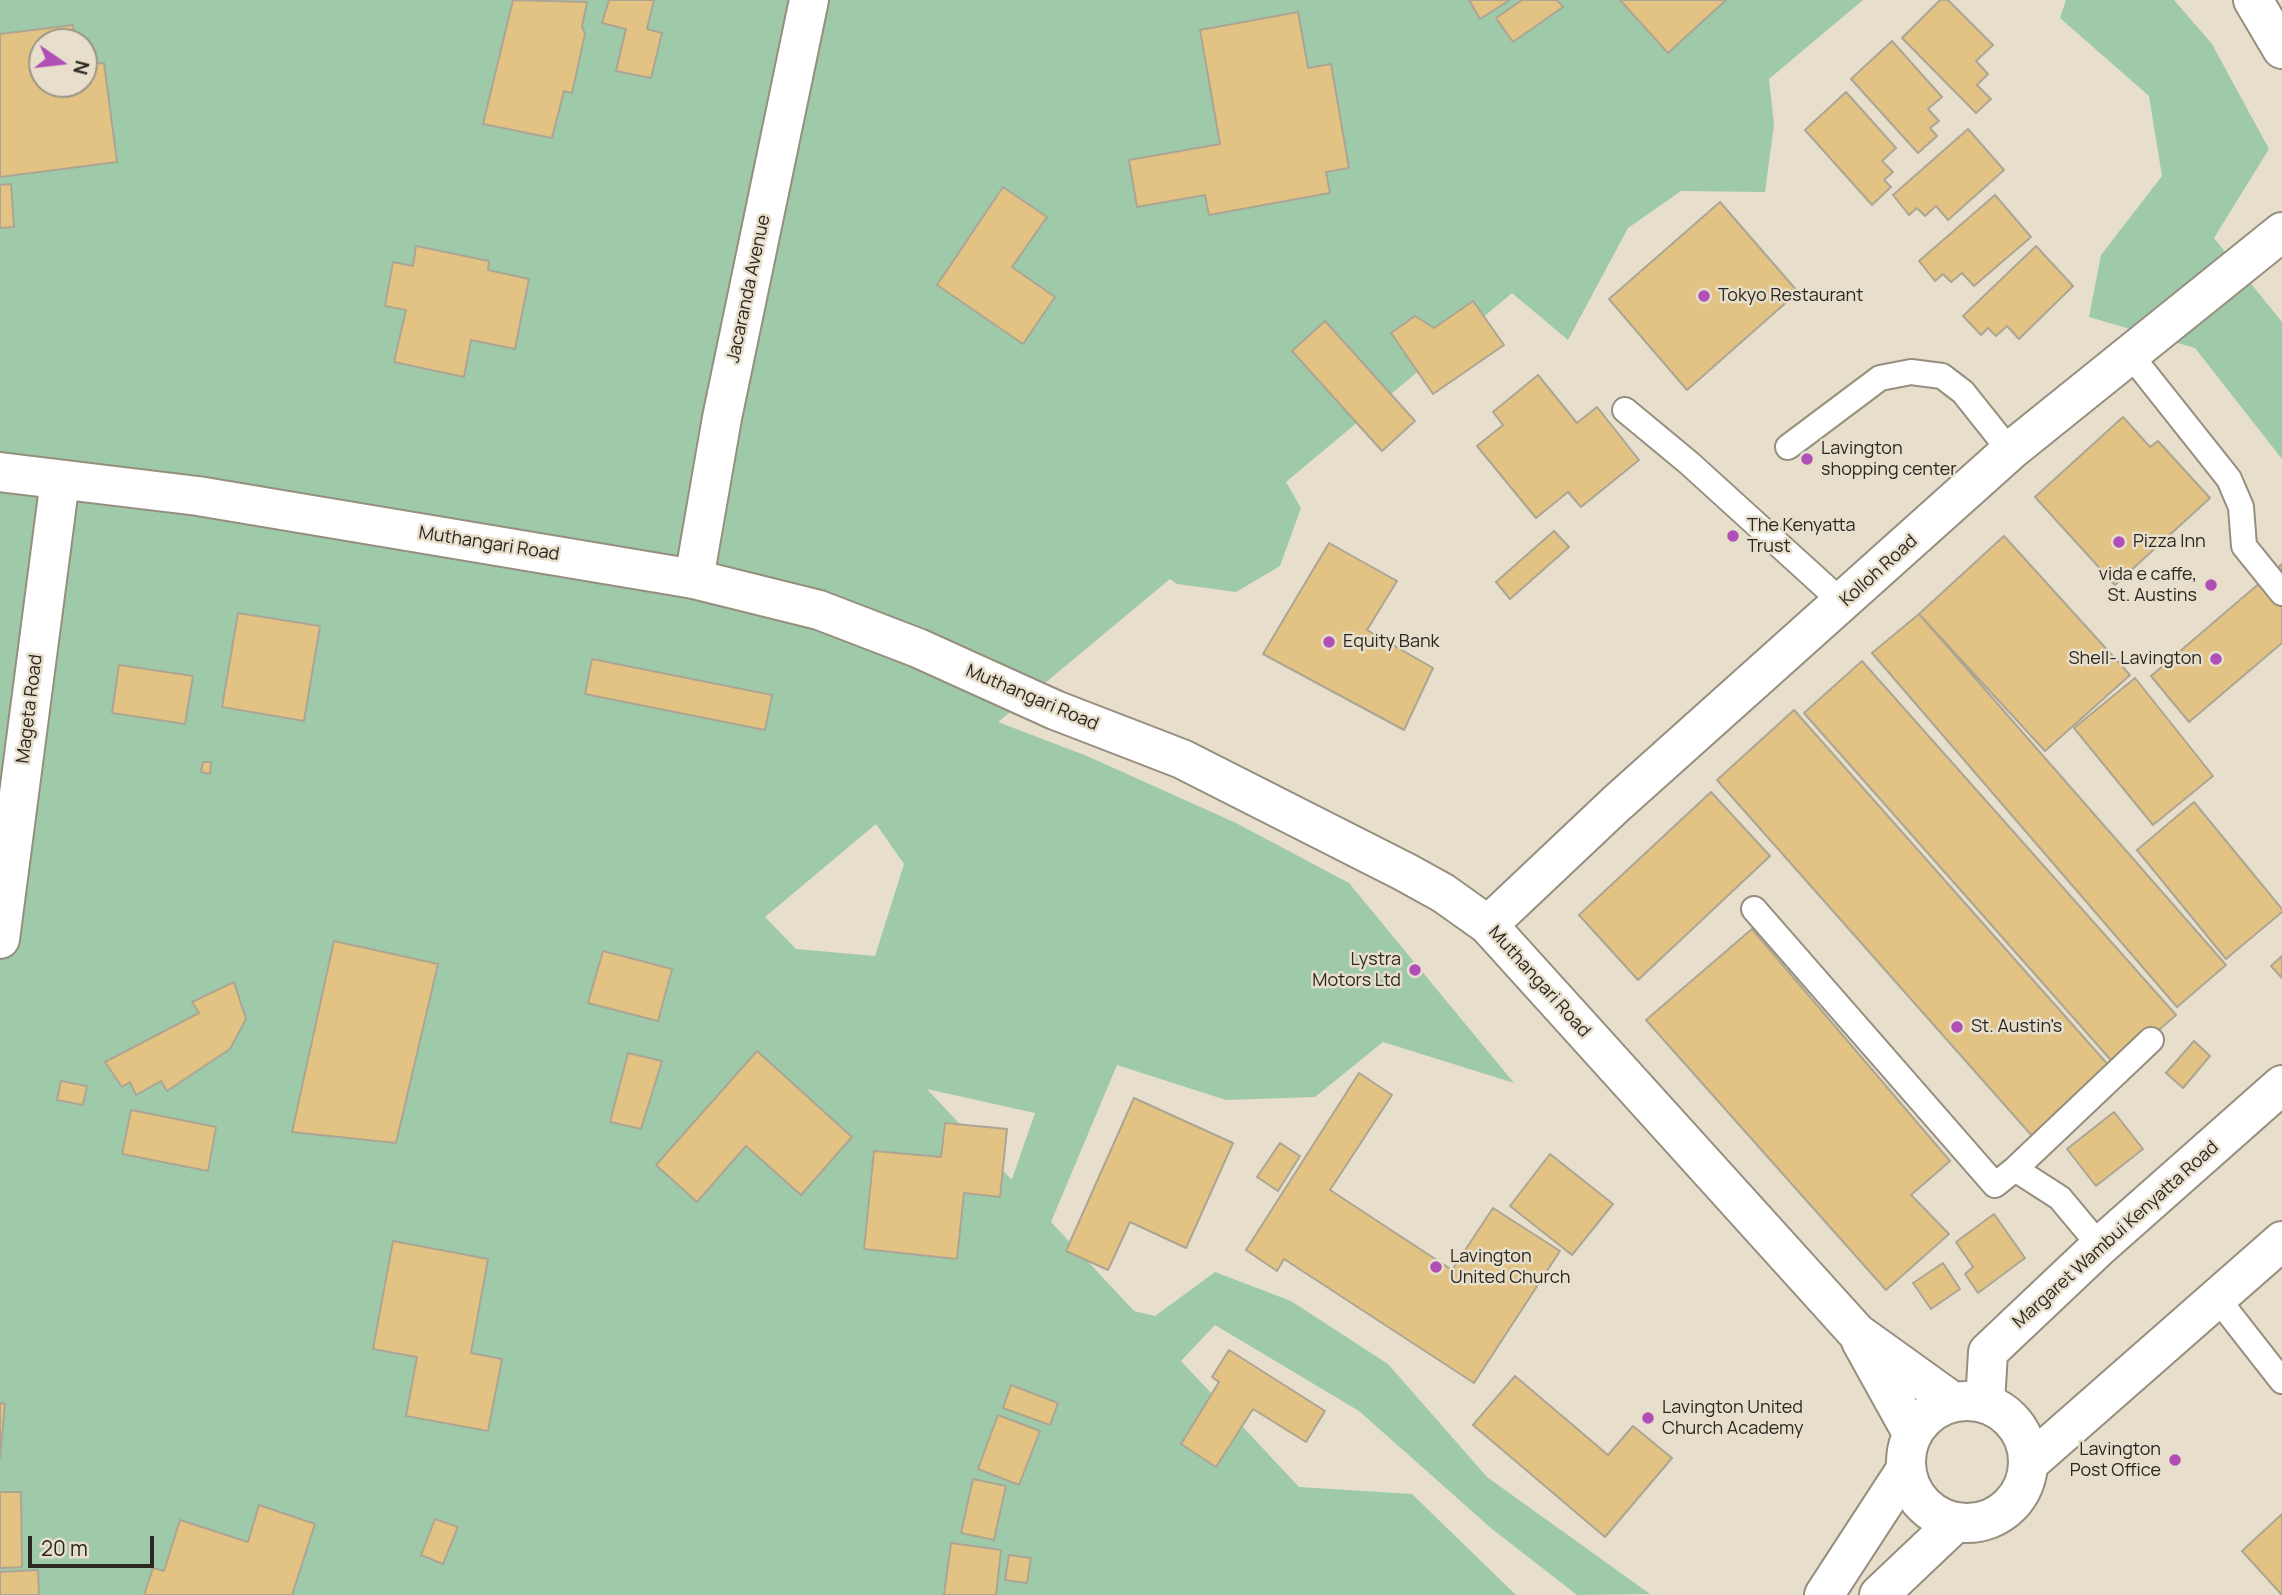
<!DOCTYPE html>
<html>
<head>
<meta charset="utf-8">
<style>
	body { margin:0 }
	#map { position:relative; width:2282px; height:1595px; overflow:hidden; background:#e7decc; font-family:Manrope,sans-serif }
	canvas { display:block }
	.north { position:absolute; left:28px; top:28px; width:70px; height:70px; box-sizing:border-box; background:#e7decc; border:2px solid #9c9588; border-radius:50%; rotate:104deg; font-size:19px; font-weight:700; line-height:28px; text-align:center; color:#2b2721 }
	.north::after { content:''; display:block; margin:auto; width:24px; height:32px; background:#b04fb6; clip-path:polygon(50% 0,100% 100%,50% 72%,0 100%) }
	.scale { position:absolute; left:28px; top:1536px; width:126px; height:32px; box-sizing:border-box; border:4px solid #2b2721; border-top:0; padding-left:9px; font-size:21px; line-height:24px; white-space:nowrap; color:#2b2721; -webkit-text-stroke:5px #e7decc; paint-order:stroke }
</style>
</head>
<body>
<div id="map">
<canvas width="2282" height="1595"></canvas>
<div class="north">N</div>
<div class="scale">20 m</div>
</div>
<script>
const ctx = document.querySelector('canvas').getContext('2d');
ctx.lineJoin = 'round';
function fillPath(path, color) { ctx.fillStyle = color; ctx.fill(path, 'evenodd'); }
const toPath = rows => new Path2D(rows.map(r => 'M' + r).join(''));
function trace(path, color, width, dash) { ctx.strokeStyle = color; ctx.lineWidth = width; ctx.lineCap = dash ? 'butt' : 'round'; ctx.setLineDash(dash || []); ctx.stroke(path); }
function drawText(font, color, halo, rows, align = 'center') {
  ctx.font = font + ' Manrope,sans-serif'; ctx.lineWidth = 5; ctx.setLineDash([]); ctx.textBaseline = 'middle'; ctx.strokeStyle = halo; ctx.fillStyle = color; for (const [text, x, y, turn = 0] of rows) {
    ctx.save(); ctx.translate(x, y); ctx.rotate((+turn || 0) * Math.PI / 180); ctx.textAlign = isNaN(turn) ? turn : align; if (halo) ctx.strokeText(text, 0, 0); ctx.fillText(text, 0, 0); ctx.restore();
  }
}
fillPath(toPath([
	[0,0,1863,0,1769,79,1774,125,1765,192,1681,191,1628,228,1568,340,1512,293,1286,482,1301,508,1280,566,1236,592,1177,584,1170,579,998,722,1087,756,1236,823,1349,883,1514,1083,1383,1042,1315,1097,1226,1100,1117,1065,1051,1222,1134,1311,1155,1316,1215,1272,1291,1301,1388,1364,1487,1477,1650,1594,1577,1595,1492,1529,1359,1411,1215,1325,1181,1361,1299,1487,1412,1494,1516,1595,0,1595],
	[42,42,84,42,84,84,42,84],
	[876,824,904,864,875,956,796,949,765,917],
	[927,1089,1035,1113,1012,1179,1011,1179],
	[2066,0,2174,0,2212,44,2269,149,2214,238,2282,322,2282,459,2195,348,2089,317,2101,255,2162,176,2149,96,2060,18]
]), '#9fcaaa');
const building = toPath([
	[513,0,587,2,582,27,585,34,572,93,564,91,552,138,483,124,513,0],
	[609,0,654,0,647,29,662,33,651,78,616,71,626,29,602,23,609,0],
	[1469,0,1510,0,1480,19,1469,0],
	[1522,0,1557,0,1563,7,1513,42,1496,18,1522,0],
	[1620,0,1726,0,1668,53,1620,0],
	[1940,0,1948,0,1993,45,1976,61,1988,74,1977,85,1991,99,1976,113,1902,38,1940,0],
	[1298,12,1308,68,1331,64,1349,168,1326,172,1330,193,1209,215,1205,195,1137,207,1129,160,1220,144,1200,30,1298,12],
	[73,25,75,42,42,42,42,84,84,84,84,65,104,63,117,162,0,177,0,34,73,25],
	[1892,41,1942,97,1928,109,1939,121,1930,128,1937,136,1918,153,1851,79,1892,41],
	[1846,92,1896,148,1882,161,1893,172,1884,180,1891,187,1872,205,1805,130,1846,92],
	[1968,129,2004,170,1948,220,1936,206,1925,216,1917,208,1909,215,1893,195,1968,129],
	[11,184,14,227,0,228,0,185,11,184],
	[1003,187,1047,217,1012,267,1055,297,1023,344,937,285,1003,187],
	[1995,195,2031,237,1974,286,1962,273,1951,282,1943,274,1935,281,1919,261,1995,195],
	[1720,202,1798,292,1687,390,1609,299,1720,202],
	[416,246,489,261,488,270,529,279,515,349,471,340,464,377,394,362,406,310,385,306,393,262,413,266,416,246],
	[2036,246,2073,286,2019,339,2007,326,1996,336,1988,328,1981,335,1963,316,2036,246],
	[1473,301,1504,345,1433,394,1391,333,1415,316,1434,328,1473,301],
	[1325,321,1415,421,1382,451,1292,351,1325,321],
	[1538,375,1577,423,1597,407,1639,460,1581,507,1568,492,1536,518,1477,446,1503,425,1493,412,1538,375],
	[2123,417,2150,447,2158,441,2210,498,2115,585,2035,497,2123,417],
	[1554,531,1569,547,1510,599,1496,582,1554,531],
	[2004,536,2130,675,2045,751,1919,614,2004,536],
	[1329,543,1397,581,1367,630,1433,668,1404,730,1263,654,1329,543],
	[2282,564,2282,643,2189,722,2151,676,2282,564],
	[238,613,320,626,304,721,222,707,238,613],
	[1919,614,2226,965,2177,1007,1872,653,1919,614],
	[592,659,772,695,765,730,585,694,592,659],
	[1862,661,2176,1015,2117,1067,1804,713,1862,661],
	[119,665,193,676,185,724,112,713,119,665],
	[2135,678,2213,776,2153,825,2074,728,2135,678],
	[1794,710,2110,1067,2033,1137,1717,780,1794,710],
	[203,762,211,762,210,774,201,772,203,762],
	[1711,792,1770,856,1638,980,1579,915,1711,792],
	[2194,802,2282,909,2282,912,2226,959,2137,850,2194,802],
	[1752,929,1950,1161,1911,1195,1949,1234,1886,1290,1646,1020,1752,929],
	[334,941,438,964,396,1143,292,1132,334,941],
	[603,951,672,969,658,1021,588,1003,603,951],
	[2282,956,2282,978,2271,966,2282,956],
	[234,982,246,1019,230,1049,167,1091,161,1081,136,1095,130,1082,122,1087,105,1062,199,1013,192,1002,234,982],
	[2194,1041,2210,1056,2183,1088,2166,1073,2194,1041],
	[757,1051,852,1137,801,1195,746,1146,697,1202,656,1165,757,1051],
	[628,1053,662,1061,641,1129,610,1122,628,1053],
	[1359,1073,1392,1095,1330,1190,1452,1270,1493,1208,1560,1251,1474,1383,1284,1259,1277,1271,1246,1250,1359,1073],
	[61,1081,87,1086,83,1105,57,1100,61,1081],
	[1134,1098,1233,1143,1186,1248,1130,1222,1108,1270,1066,1251,1134,1098],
	[131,1110,216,1127,208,1171,122,1154,131,1110],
	[2114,1112,2143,1149,2096,1186,2067,1149,2114,1112],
	[945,1123,1007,1129,1000,1197,964,1193,957,1259,864,1249,874,1151,941,1157,945,1123],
	[1280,1143,1300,1156,1278,1191,1257,1177,1280,1143],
	[1550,1154,1613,1204,1572,1255,1510,1206,1550,1154],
	[1994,1214,2025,1258,1978,1293,1965,1274,1973,1267,1956,1242,1994,1214],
	[393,1241,488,1259,471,1353,502,1359,488,1431,406,1416,417,1357,373,1349,393,1241],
	[1943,1263,1960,1289,1931,1309,1913,1283,1943,1263],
	[1229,1350,1325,1411,1306,1442,1253,1409,1216,1467,1181,1444,1219,1382,1212,1377,1229,1350],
	[1515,1376,1608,1455,1633,1426,1672,1458,1605,1537,1473,1425,1515,1376],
	[1011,1385,1058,1403,1050,1425,1003,1408,1011,1385],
	[0,1403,5,1404,0,1458,0,1403],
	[998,1415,1040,1431,1019,1485,978,1469,998,1415],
	[973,1479,1006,1486,994,1540,961,1533,973,1479],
	[0,1492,21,1492,22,1567,0,1568,0,1492],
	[259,1505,315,1524,292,1595,144,1595,153,1568,164,1571,180,1520,248,1542,259,1505],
	[2282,1514,2282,1595,2242,1551,2282,1514],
	[435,1519,458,1527,443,1564,421,1555,435,1519],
	[951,1543,1001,1550,996,1595,944,1595,951,1543],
	[1009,1555,1031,1558,1027,1583,1005,1580,1009,1555],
	[38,1570,39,1595,0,1595,0,1572,38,1570]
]);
fillPath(building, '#e3c383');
trace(building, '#ada594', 2);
const service = toPath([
	[2129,353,2229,479,2241,507,2244,546,2282,593],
	[1625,410,1689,463,1843,603],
	[1788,447,1880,378,1911,372,1942,376,1963,392,2010,451],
	[1754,909,1995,1185,2015,1169,2060,1198,2100,1246],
	[2015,1169,2151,1040],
	[2217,1298,2282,1381]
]);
const minor = toPath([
	[694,579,722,418,809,0],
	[1488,925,1616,804,2010,451,2282,232],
	[0,939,60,480],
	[1824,1595,1906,1469],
	[1879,1595,1955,1523]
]);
const tertiary = toPath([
	[0,472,198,496,694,579,819,610,918,648,1055,710,1182,759,1405,872,1443,893,1488,925,1857,1333,1953,1402],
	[1861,1341,1912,1433],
	'1906 1462a61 61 0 1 1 122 0a61 61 0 1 1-122 0Z',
	[1985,1403,1988,1352,2100,1246,2282,1085],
	[2028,1464,2282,1241]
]);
const secondary = toPath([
	[2253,0,2282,49]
]);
trace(service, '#968e7e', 28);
trace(minor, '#968e7e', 42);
trace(tertiary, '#968e7e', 42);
trace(secondary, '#968e7e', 42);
trace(service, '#fff', 24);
trace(minor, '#fff', 38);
trace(tertiary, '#fff', 38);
trace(secondary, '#fff', 38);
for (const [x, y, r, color] of [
	[1704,296,7,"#b04fb6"],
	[1807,459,7,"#b04fb6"],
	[1733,536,7,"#b04fb6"],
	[2119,542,7,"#b04fb6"],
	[2211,585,7,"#b04fb6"],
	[1329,642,7,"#b04fb6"],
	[2216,659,7,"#b04fb6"],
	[1415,970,7,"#b04fb6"],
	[1957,1027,7,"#b04fb6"],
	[1436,1267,7,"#b04fb6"],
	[1648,1418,7,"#b04fb6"],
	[2175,1460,7,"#b04fb6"]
]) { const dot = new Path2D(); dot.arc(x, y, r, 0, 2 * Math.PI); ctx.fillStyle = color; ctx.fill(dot); trace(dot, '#e7decc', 2.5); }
drawText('18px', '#2b2721', '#e7decc', [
	["Jacaranda Avenue",749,289,-78],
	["Muthangari Road",489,544,9],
	["Kolloh Road",1879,571,-42],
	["Muthangari Road",1032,698,23],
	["Mageta Road",30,709,-83],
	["Muthangari Road",1539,982,48],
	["Margaret Wambui Kenyatta Road",2116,1235,-42]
]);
drawText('18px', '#2b2721', '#e7decc', [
	["Tokyo Restaurant",1718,296],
	["Lavington",1821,449],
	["shopping center",1821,470],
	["The Kenyatta",1747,526],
	["Trust",1747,547],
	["Pizza Inn",2133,542],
	["vida e caffe,",2197,575,"right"],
	["St. Austins",2197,596,"right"],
	["Equity Bank",1343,642],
	["Shell- Lavington",2202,659,"right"],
	["Lystra",1401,960,"right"],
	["Motors Ltd",1401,981,"right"],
	["St. Austin's",1971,1027],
	["Lavington",1450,1257],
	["United Church",1450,1278],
	["Lavington United",1662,1408],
	["Church Academy",1662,1429],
	["Lavington",2161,1450,"right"],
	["Post Office",2161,1471,"right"]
], 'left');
</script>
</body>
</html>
